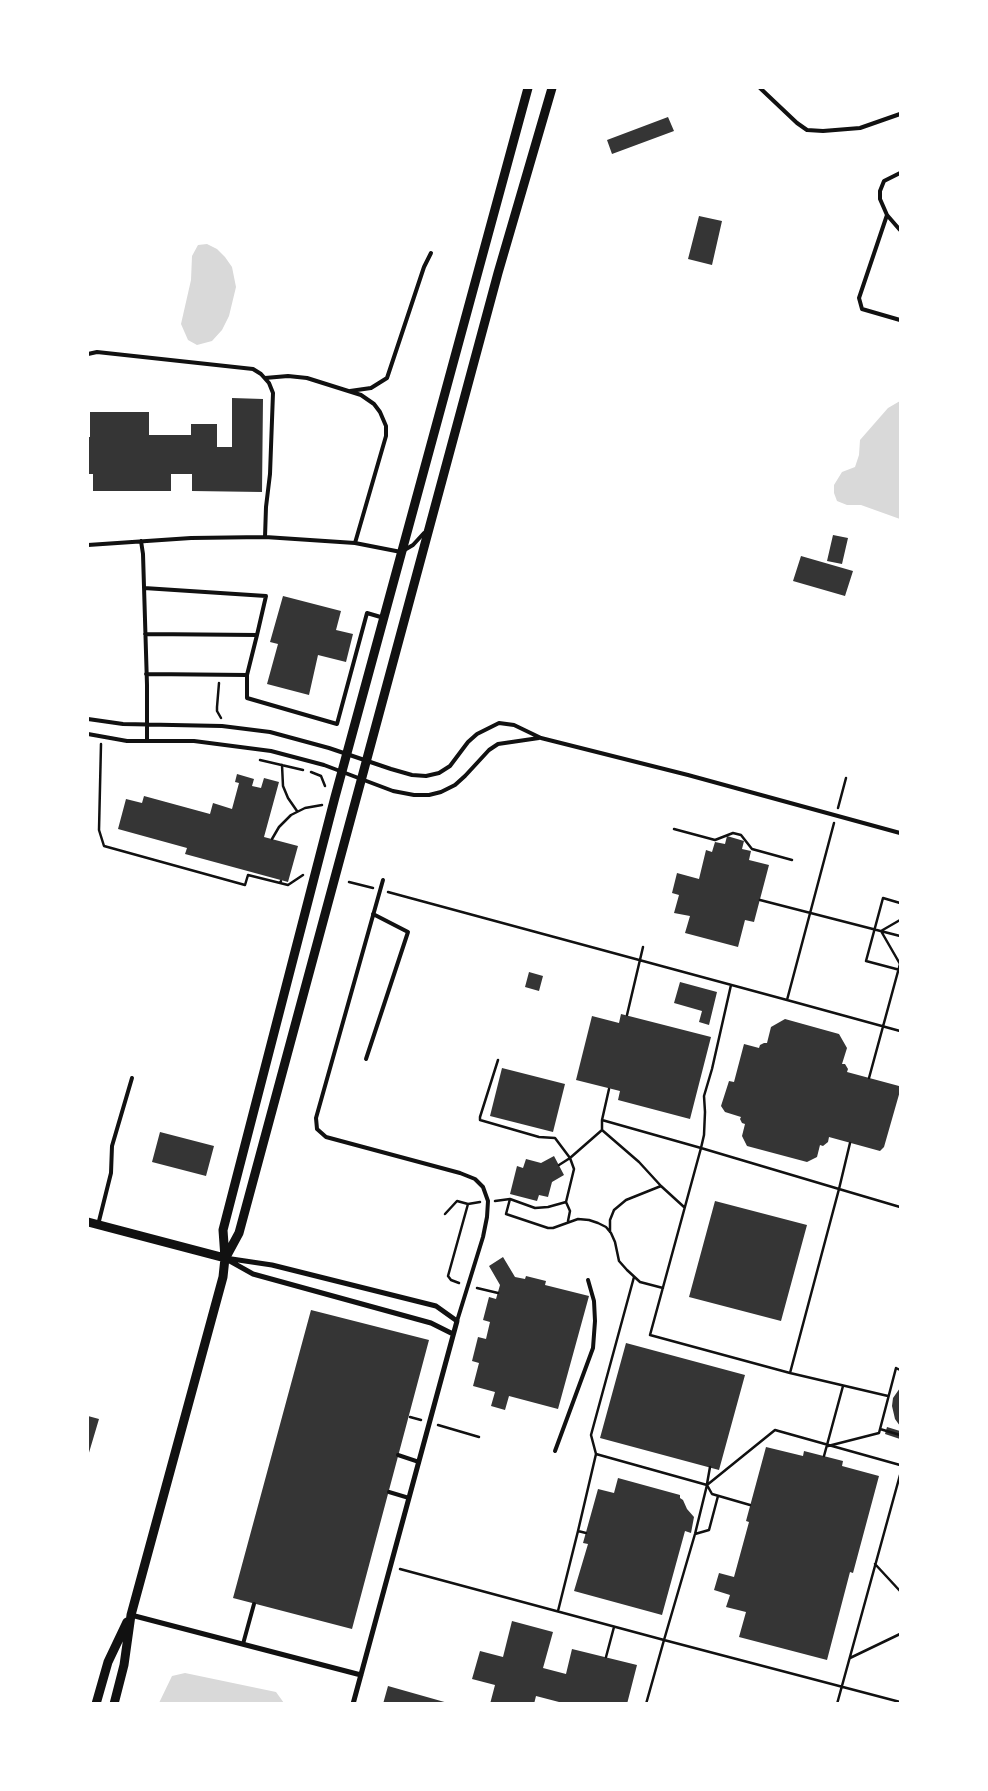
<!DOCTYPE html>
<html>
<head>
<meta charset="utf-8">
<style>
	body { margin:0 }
	#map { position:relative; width:988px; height:1791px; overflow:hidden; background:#fff; font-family:"Open Sans",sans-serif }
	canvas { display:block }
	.frame { position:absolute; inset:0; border:89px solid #fff; pointer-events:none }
</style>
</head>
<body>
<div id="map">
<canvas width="988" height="1791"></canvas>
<div class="frame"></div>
</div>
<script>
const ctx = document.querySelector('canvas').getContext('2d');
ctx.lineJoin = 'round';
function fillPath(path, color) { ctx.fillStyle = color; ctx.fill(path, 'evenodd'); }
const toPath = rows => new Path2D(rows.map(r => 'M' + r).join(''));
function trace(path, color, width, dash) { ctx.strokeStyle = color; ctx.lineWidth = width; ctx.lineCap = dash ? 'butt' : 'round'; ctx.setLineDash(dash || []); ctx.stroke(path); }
fillPath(toPath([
	[207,244,217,249,225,257,232,267,236,287,229,316,222,330,212,341,197,345,188,340,181,324,191,280,192,256,198,245],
	[900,401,900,519,861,505,847,505,837,501,834,493,834,485,842,472,855,467,859,455,860,440,888,408],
	[185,1673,276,1692,284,1703,159,1703,172,1676]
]), '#d9d9d9');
fillPath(toPath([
	[668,117,674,131,612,154,607,140],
	[699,216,722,221,712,265,688,259],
	[232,398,263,399,262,492,192,491,192,474,171,474,171,491,93,491,93,474,88,474,88,437,90,437,90,412,149,412,149,435,191,435,191,424,217,424,217,447,232,447],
	[833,535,848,538,842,564,827,561],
	[801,556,853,571,845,596,793,581],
	[283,596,341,611,336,630,353,634,346,662,318,655,309,695,267,684,278,644,270,642],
	[237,774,254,779,252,786,261,788,264,778,279,782,264,837,298,846,288,882,185,854,187,848,118,829,126,799,142,803,144,796,210,814,213,803,232,809,239,783,235,782],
	[727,836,744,841,742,849,751,851,749,860,769,865,754,922,745,920,738,947,685,933,690,916,674,913,679,895,672,893,677,873,699,879,706,850,712,852,715,842,725,844],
	[529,972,543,976,539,991,525,987],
	[680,982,717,992,709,1025,699,1022,702,1011,674,1003],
	[621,1014,711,1037,690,1119,618,1100,620,1091,576,1080,592,1016,619,1023],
	[785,1019,839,1034,847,1048,842,1064,845,1064,848,1069,847,1072,899,1086,900,1091,884,1147,880,1151,829,1137,828,1142,823,1146,820,1145,817,1157,807,1162,747,1146,742,1136,745,1124,742,1123,740,1119,741,1117,725,1112,721,1106,729,1081,734,1082,744,1044,759,1048,760,1045,764,1043,767,1043,771,1027],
	[502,1068,565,1084,553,1132,490,1116],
	[160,1132,214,1146,206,1176,152,1162],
	[554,1156,564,1175,552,1182,548,1197,539,1195,537,1201,510,1194,517,1166,523,1168,526,1159,541,1163],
	[715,1201,807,1225,781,1321,689,1297],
	[503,1257,515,1277,525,1279,526,1276,546,1281,545,1285,589,1296,558,1409,509,1396,505,1410,491,1406,495,1392,473,1386,479,1363,472,1361,478,1337,486,1339,490,1322,483,1320,489,1297,496,1299,500,1285,489,1266],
	[311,1310,429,1340,352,1629,233,1598],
	[626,1343,745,1375,719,1470,600,1438],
	[900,1388,900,1426,895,1419,892,1406,893,1398],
	[88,1416,99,1419,88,1456],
	[887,1427,900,1431,900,1439,885,1434],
	[766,1447,803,1456,804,1451,843,1461,842,1466,879,1476,853,1573,850,1572,827,1660,739,1637,746,1612,726,1607,730,1595,714,1590,719,1573,734,1577,749,1522,746,1521],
	[618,1478,680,1495,680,1498,683,1500,687,1509,694,1517,691,1533,685,1531,662,1615,574,1591,588,1544,583,1543,598,1489,614,1493],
	[512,1621,553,1632,543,1668,566,1674,572,1649,637,1665,627,1704,558,1704,559,1702,536,1696,534,1704,490,1704,495,1685,472,1679,480,1651,503,1657],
	[388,1686,448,1703,448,1704,383,1704]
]), '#353535');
trace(toPath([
	[219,683,217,707,217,711,221,718],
	[101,744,99,830,104,846,245,885,248,875,280,883],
	[260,760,303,770],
	[282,765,283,786,288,798,297,811],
	[311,772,321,776,325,786],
	[838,808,846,778],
	[834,823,787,1000,900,1031],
	[674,829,715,840,733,833,741,835,752,849,792,860],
	[272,839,279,827,291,815,305,808,322,805],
	[281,881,280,883,288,885,303,875],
	[349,882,373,888],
	[388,892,787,1000],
	[760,900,900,936],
	[900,903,883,898,866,961,900,970],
	[900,964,881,931,900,920],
	[731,985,712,1069,704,1096,705,1112,704,1135,701,1148,839,1189,790,1373,888,1396],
	[627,1015,643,947],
	[498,1060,480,1117,480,1120,539,1137,555,1138,570,1158,574,1169,566,1202,570,1211,568,1221],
	[869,1078,900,964],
	[609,1089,602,1120,701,1148,650,1335,790,1373],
	[602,1130,639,1162,661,1186],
	[850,1143,839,1189,900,1207],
	[559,1165,570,1158,602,1130,602,1120],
	[510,1199,506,1214,548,1228,553,1228,578,1219,589,1220,598,1223,606,1227,611,1233,615,1242,619,1261,627,1270,640,1282,663,1288],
	[495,1201,510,1199,535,1208,548,1207,566,1202],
	[445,1214,457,1201,468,1204,480,1202],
	[610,1232,610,1220,614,1210,626,1200,661,1186,684,1207],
	[634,1277,591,1435,596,1454,707,1485,712,1494,750,1505],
	[459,1283,451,1280,448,1276,468,1204],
	[477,1288,498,1293],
	[410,1417,421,1420],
	[438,1425,479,1437],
	[880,1429,900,1435],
	[828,1446,879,1433,896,1368,900,1370],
	[824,1456,843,1386],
	[900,1465,775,1430,707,1485,695,1534,664,1640,900,1702],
	[707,1484,710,1467],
	[586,1533,578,1531,596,1454],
	[695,1534,709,1530,718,1496],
	[875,1564,900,1591],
	[400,1569,664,1640,646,1704],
	[558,1611,578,1531],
	[606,1657,614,1627],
	[850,1658,900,1634],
	[837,1704,900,1475]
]), '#111', 2.5);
trace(toPath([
	[760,88,797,123,807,130,823,131,860,128,900,114],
	[900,173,884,181,880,191,880,199,887,215,900,230],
	[887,215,859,298,862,309,900,320],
	[88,354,97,352,253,369,261,374,269,383,273,393,270,474,266,507,265,537],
	[265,378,288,376,307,378,361,395,374,404,380,412,386,426,386,436,355,543],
	[350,391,371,388,387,378,424,267,431,253],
	[141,541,143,554,147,685,147,741],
	[88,545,191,538,265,537,355,543,401,552,413,545,424,533],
	[144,588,266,596,257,635],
	[145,634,257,635,247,675,146,674],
	[247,675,247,698,337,724,367,613,384,618],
	[88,719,123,724,222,726,270,732,329,748,391,769,412,775,426,776,439,773,450,766,468,742,477,734,499,723,514,725,541,738,688,775,900,833],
	[88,734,127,741,194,741,271,751,324,765,393,791,414,795,429,795,441,792,455,785,465,776,489,750,498,744,539,738],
	[383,880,316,1118,317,1129,326,1137,460,1173,475,1179,483,1187,488,1201,487,1217,483,1237,457,1321],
	[366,1059,408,932,373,914],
	[98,1225,111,1173,112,1146,132,1078],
	[555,1451,593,1348,595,1321,594,1301,588,1280],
	[398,1455,419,1462],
	[389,1492,409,1498],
	[243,1644,254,1604]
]), '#111', 4);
trace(toPath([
	[225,1258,272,1265,436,1306,457,1321,353,1704],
	[228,1260,253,1274,431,1323,453,1334],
	[131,1615,361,1675]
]), '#111', 5);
trace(toPath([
	[88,1222,225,1258],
	[226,1257,239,1233,498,273,552,88],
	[96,1704,108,1662,127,1622],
	[114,1704,124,1665,131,1615,223,1277,225,1258,223,1230,335,797,528,88]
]), '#111', 9);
</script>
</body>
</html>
